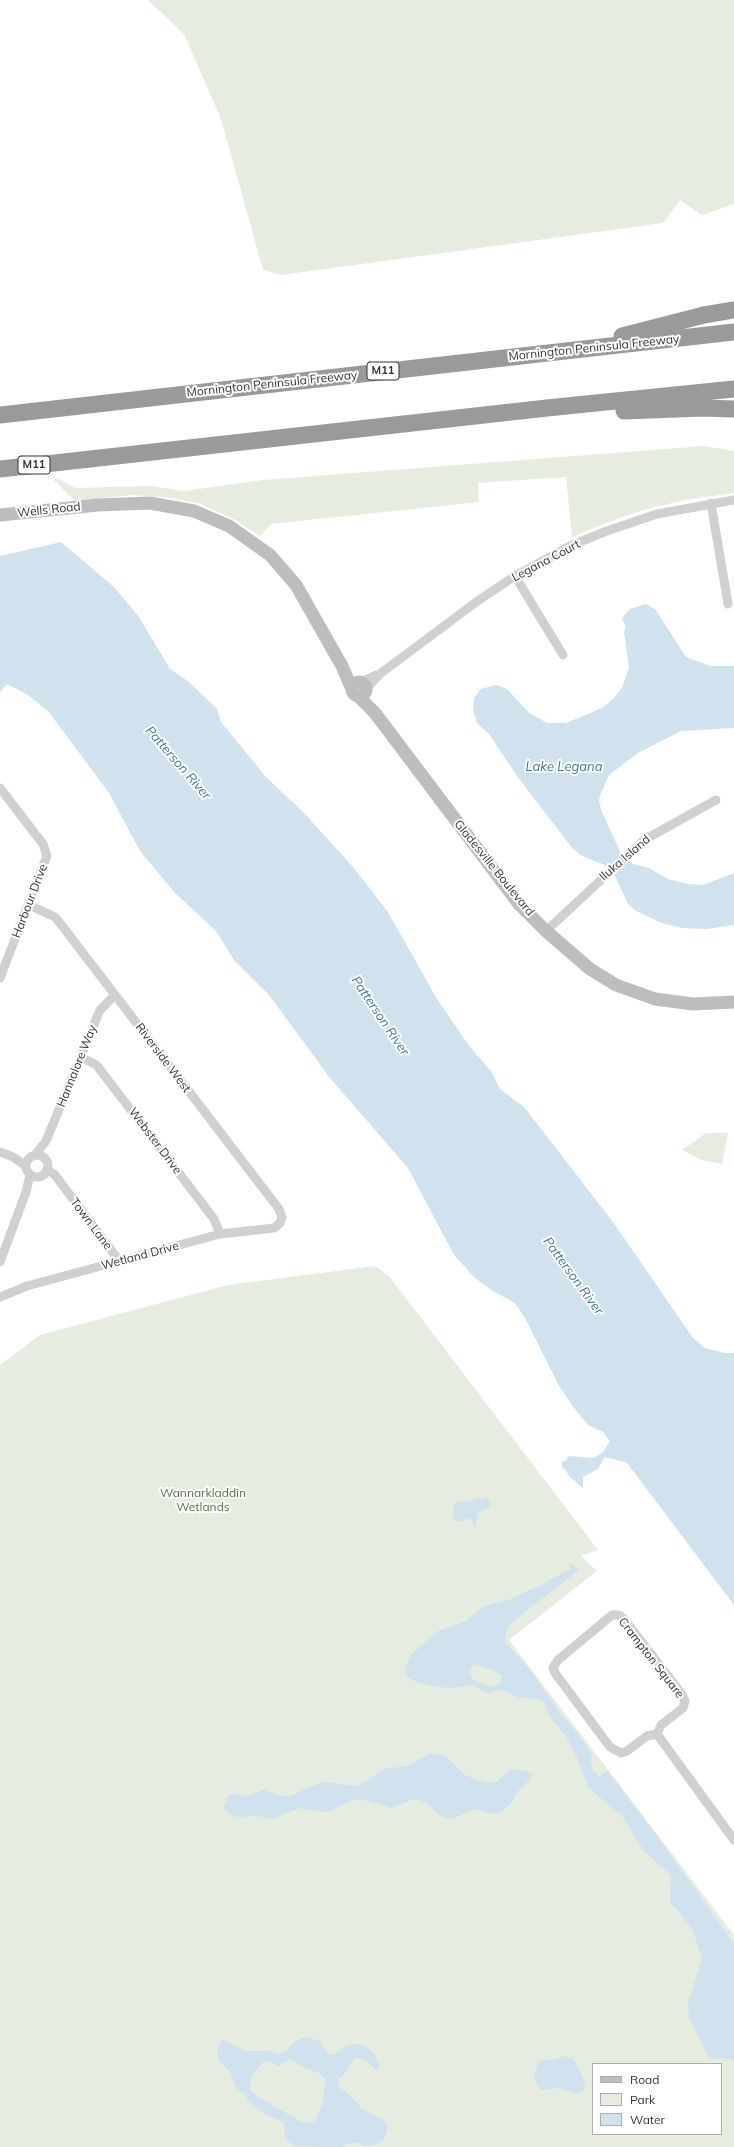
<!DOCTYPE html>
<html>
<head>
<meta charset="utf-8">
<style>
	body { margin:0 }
	#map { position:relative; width:734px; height:2147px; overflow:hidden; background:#fff; font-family:Mulish,sans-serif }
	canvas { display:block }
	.legend { position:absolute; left:592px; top:2063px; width:130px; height:72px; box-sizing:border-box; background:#fff; border:1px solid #adadad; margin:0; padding:5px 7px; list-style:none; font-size:12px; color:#333 }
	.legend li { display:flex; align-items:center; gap:8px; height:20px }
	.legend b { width:20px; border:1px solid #adadad }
</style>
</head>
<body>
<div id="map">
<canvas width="734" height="2147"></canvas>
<ul class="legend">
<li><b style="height:5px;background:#bdbdbd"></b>Road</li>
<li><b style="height:11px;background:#e6ecdf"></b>Park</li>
<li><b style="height:11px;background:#cfe2ee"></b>Water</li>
</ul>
</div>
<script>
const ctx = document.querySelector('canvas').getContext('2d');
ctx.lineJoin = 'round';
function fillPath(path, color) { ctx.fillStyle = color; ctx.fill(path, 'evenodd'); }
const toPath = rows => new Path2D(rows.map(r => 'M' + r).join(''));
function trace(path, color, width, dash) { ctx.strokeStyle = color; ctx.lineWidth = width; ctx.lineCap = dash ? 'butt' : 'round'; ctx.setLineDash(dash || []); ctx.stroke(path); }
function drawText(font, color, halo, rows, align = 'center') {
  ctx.font = font + ' Mulish,sans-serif'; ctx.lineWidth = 4; ctx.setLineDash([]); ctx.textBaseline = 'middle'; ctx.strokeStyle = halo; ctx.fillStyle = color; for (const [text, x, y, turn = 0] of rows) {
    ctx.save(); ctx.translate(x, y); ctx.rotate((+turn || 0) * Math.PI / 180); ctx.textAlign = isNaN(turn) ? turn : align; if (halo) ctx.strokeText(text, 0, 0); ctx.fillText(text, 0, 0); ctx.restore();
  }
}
fillPath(toPath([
	[148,0,734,0,734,204,702,215,680,200,663,223,281,275,263,270,221,119,184,34],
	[704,446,734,451,734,493,685,500,643,510,619,518,572,537,566,477,478,483,479,502,271,524,260,536,233,519,198,503,163,497,132,495,75,501,54,480,59,479,75,488,150,486,184,491,263,480],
	[706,1133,728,1133,722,1164,701,1160,682,1150],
	[375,1266,389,1276,598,1550,581,1556,597,1571,509,1640,734,1935,734,2147,0,2147,0,1365,40,1335,228,1285],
	[593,2064,721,2064,721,2134,593,2134]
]), '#e6ecdf');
fillPath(toPath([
	[61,542,115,588,139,617,170,669,189,682,217,709,221,722,266,777,304,813,353,867,388,912,437,999,470,1047,491,1071,500,1089,524,1107,613,1222,693,1338,705,1348,724,1353,734,1353,734,1605,627,1463,610,1458,604,1458,598,1469,583,1477,583,1488,570,1477,564,1468,562,1468,562,1461,565,1461,569,1456,594,1458,603,1452,610,1441,603,1432,588,1425,574,1408,558,1384,525,1318,515,1303,491,1290,474,1277,454,1255,408,1168,330,1078,269,995,234,960,216,931,175,893,140,851,109,793,48,711,28,695,7,684,0,692,0,556],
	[646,604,656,610,686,657,710,666,734,666,734,728,681,731,638,753,609,775,601,793,599,800,601,810,620,851,633,864,649,868,668,879,688,884,703,885,734,873,734,925,707,929,682,928,662,923,636,911,628,904,615,876,605,865,582,856,572,848,517,776,489,734,477,723,473,710,474,698,481,689,496,685,507,689,528,712,547,723,566,723,602,708,613,699,622,688,629,668,624,632,626,627,622,618,630,609],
	[478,1497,481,1500,486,1497,491,1503,488,1509,478,1512,475,1528,470,1518,458,1522,453,1517,454,1505,457,1502,474,1500],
	[569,1562,579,1570,511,1623,506,1633,506,1643,531,1671,558,1710,580,1737,592,1754,590,1762,593,1770,599,1777,607,1770,657,1836,734,1944,734,2061,725,2058,710,2059,689,2018,688,2003,702,1958,692,1928,670,1902,671,1875,644,1851,623,1817,588,1787,578,1760,566,1736,548,1714,545,1704,541,1700,517,1697,501,1689,489,1694,473,1685,454,1688,436,1687,414,1681,407,1676,405,1669,411,1655,438,1631,464,1622,485,1606,511,1599,545,1583,570,1569],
	[476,1664,500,1674,502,1678,499,1684,490,1687,472,1679,469,1671,473,1665],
	[431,1753,445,1756,465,1775,480,1781,488,1783,496,1782,512,1769,526,1771,532,1774,532,1777,518,1791,510,1805,501,1812,494,1814,474,1809,452,1819,441,1816,425,1802,418,1800,411,1800,392,1808,360,1799,353,1800,331,1811,324,1812,299,1808,272,1819,258,1816,236,1817,229,1813,224,1808,228,1795,234,1794,248,1796,263,1790,283,1796,290,1796,323,1782,359,1786,384,1769,408,1766],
	[307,2037,319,2041,329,2055,333,2055,344,2047,354,2044,364,2046,373,2052,380,2066,377,2071,366,2060,355,2058,342,2077,338,2079,339,2087,353,2098,362,2109,385,2121,388,2127,384,2139,378,2144,365,2146,358,2143,349,2143,342,2147,294,2146,285,2138,284,2123,260,2111,248,2101,246,2096,236,2088,230,2072,220,2062,217,2055,220,2042,224,2040,245,2051,270,2051,278,2055,288,2050,295,2041],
	[290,2059,307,2069,319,2073,326,2080,323,2103,314,2123,300,2121,258,2097,250,2089,251,2078,263,2062,268,2061,279,2066],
	[565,2056,573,2058,582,2074,585,2085,583,2091,577,2094,559,2088,541,2090,534,2079,538,2063,541,2060,553,2060]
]), '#cfe2ee');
trace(toPath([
	[711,503,728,604],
	[515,576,563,655],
	[361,682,376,675],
	[366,689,381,673,479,600,515,576,570,546,604,532,657,514,734,500],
	[0,788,43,844,47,856,0,978],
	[546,931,644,840,716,800],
	[80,1057,95,1064,98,1067,214,1219,220,1234],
	[0,1152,13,1157,26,1166],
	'26 1166a11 11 0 1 1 22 0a11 11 0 1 1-22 0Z',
	[35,1155,46,1141,100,1010,115,995],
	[47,1169,55,1175,120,1262],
	[0,1262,26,1192,30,1175],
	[0,1297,27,1286,220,1234,274,1228,280,1223,282,1217,279,1209,63,927,55,917,29,905],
	[612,1615,619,1615,624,1619,681,1693,685,1701,683,1708,661,1725,657,1734,647,1736,627,1751,621,1753,610,1747,555,1673,553,1668,558,1660,612,1615],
	[657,1734,734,1840]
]), '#d0d0d0', 9);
trace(toPath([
	[0,515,98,505,150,503,194,511,229,526,270,555,296,585,342,666,351,687],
	'352 689a7 7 0 1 1 14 0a7 7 0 1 1-14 0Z',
	[358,696,375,713,519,904,546,931,590,969,616,985,655,999,693,1004,734,1002]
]), '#bdbdbd', 13);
trace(toPath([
	[622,336,704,315,734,310],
	[624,411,703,408,734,409],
	[0,415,734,332],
	[0,469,547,408,734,389]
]), '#9a9a9a', 17);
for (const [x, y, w] of [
	[383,371,32],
	[34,465,32]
]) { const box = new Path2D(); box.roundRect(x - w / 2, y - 9, w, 18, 3); ctx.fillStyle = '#fff'; ctx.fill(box); trace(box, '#333', 1); }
drawText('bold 11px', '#333', null, [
	["M11",383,371],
	["M11",34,465]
]);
drawText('12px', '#333', '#fff', [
	["Mornington Peninsula Freeway",594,348,-6],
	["Mornington Peninsula Freeway",272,384,-6],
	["Wells Road",49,510,-6],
	["Legana Court",546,561,-28],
	["Iluka Island",625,858,-41],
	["Gladesville Boulevard",494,868,51],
	["Harbour Drive",30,901,-69],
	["Riverside West",163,1058,53],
	["Hannalore Way",77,1066,-68],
	["Webster Drive",155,1141,53],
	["Town Lane",91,1224,53],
	["Wetland Drive",140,1256,-15],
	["Crampton Square",651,1658,52]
]);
drawText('12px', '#56703f', '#fff', [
	["Wannarkladdin",203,1493],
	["Wetlands",203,1507]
]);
drawText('italic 13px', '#3f7597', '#fff', [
	["Patterson River",178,763,49],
	["Lake Legana",564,767],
	["Patterson River",380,1016,56],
	["Patterson River",573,1276,54]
]);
</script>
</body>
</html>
